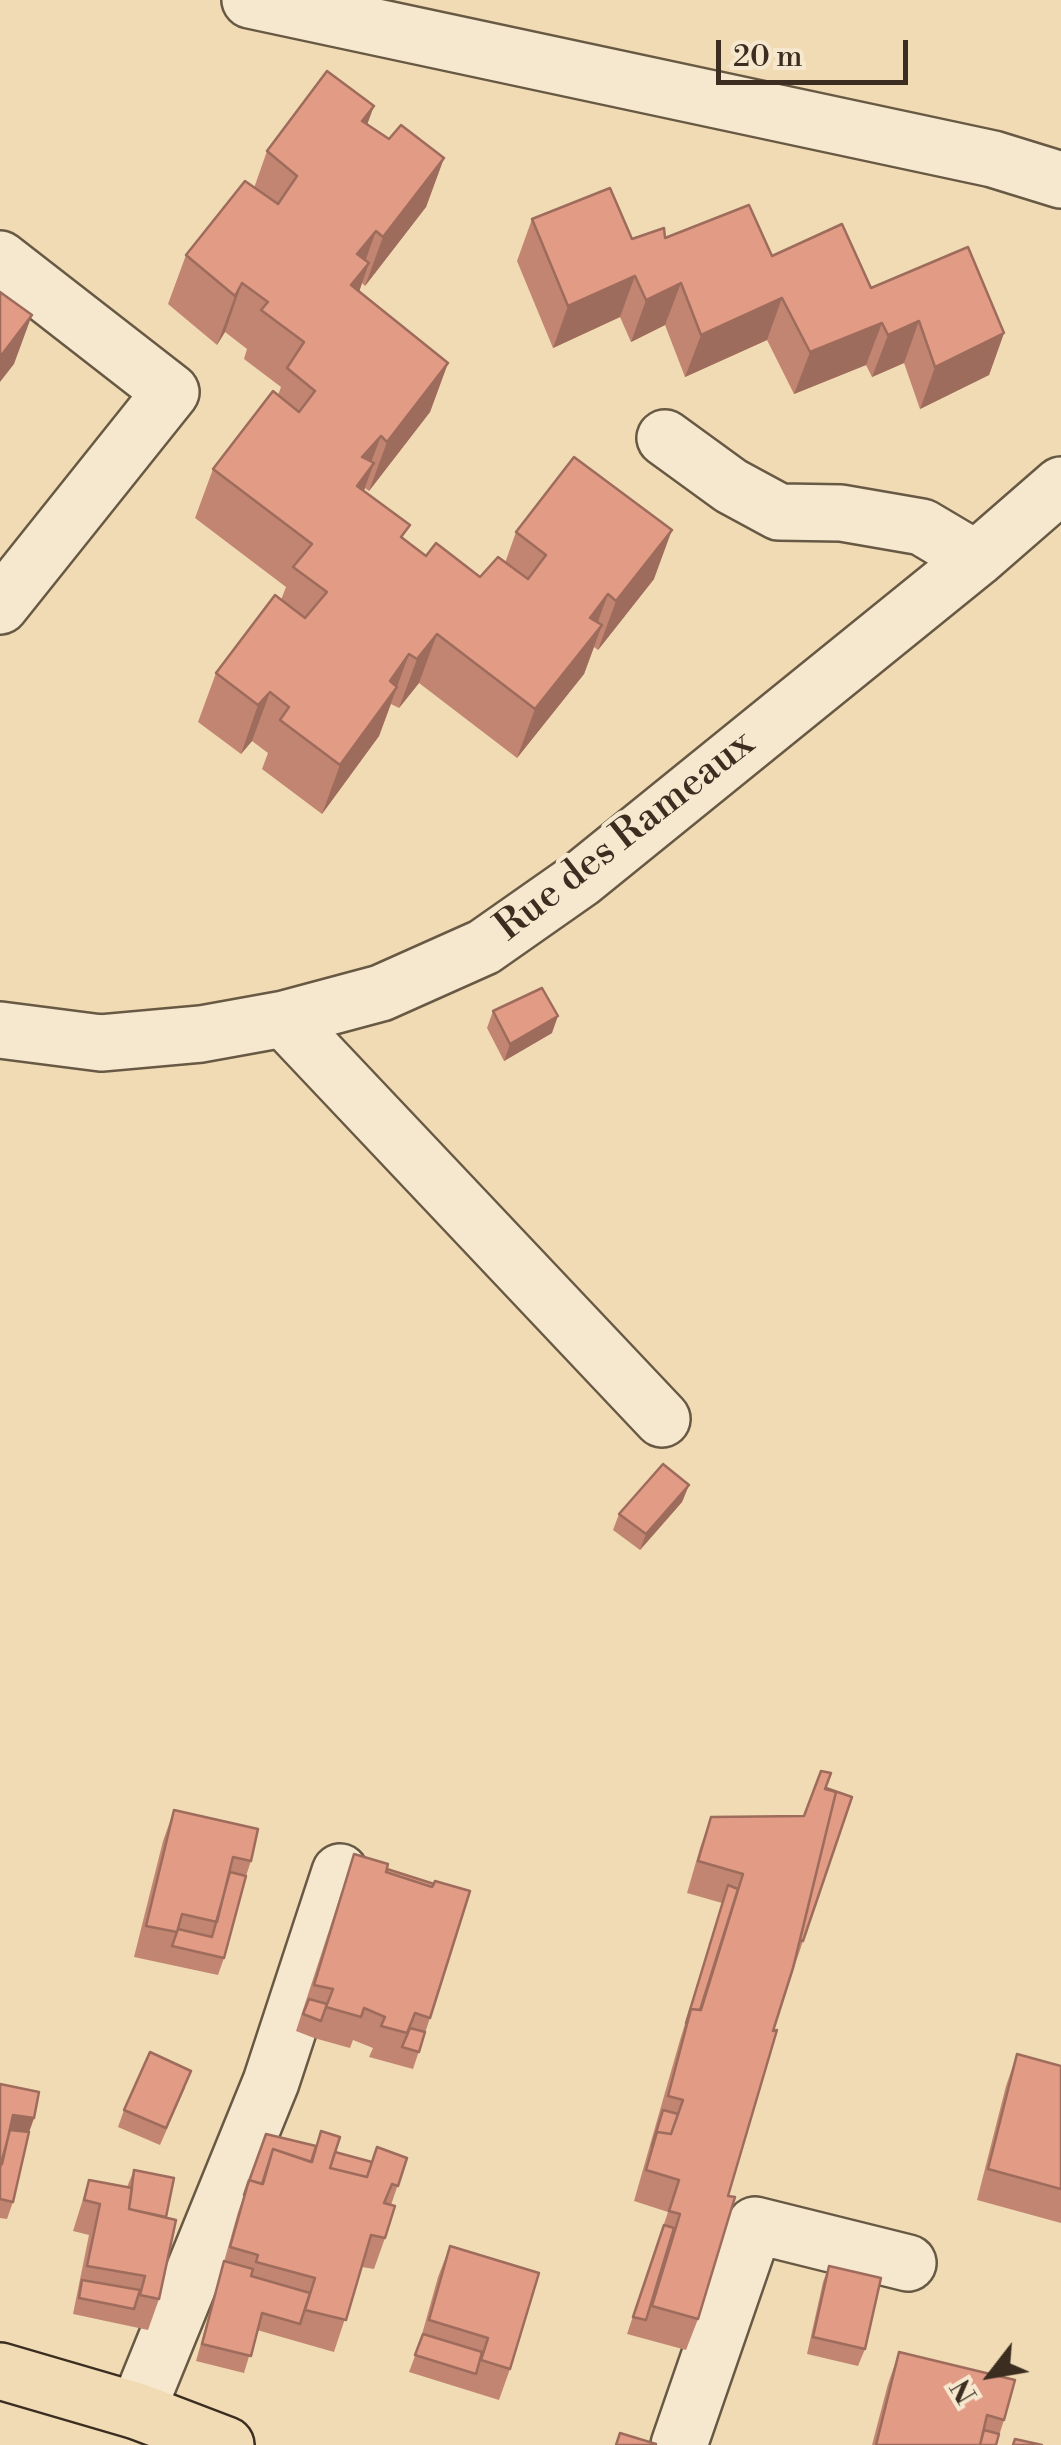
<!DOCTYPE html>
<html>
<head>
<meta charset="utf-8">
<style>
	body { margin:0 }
	#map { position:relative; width:1061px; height:2445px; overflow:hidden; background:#f1dbb4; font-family:"Libre Bodoni",serif }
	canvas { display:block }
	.north { position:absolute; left:941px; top:2325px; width:100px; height:100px; -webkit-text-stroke:8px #f6e8ce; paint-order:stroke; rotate:239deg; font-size:28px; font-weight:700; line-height:40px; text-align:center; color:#3b2e20 }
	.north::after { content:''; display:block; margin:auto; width:35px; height:45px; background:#3b2e20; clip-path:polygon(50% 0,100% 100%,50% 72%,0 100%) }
	.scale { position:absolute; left:716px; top:40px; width:192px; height:45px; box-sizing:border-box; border:5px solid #3b2e20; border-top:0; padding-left:12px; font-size:30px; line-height:35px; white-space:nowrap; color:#3b2e20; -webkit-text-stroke:8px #f6e8ce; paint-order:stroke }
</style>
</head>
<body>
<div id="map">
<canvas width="1061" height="2445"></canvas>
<div class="north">N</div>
<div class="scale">20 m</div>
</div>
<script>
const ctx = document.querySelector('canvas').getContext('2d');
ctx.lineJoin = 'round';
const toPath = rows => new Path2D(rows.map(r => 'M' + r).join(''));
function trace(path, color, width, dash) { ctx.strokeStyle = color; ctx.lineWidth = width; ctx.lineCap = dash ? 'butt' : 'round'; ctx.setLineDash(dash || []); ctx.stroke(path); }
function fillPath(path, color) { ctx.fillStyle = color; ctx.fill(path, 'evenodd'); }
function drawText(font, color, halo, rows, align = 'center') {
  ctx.font = font + ' "Libre Bodoni",serif'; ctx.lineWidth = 9; ctx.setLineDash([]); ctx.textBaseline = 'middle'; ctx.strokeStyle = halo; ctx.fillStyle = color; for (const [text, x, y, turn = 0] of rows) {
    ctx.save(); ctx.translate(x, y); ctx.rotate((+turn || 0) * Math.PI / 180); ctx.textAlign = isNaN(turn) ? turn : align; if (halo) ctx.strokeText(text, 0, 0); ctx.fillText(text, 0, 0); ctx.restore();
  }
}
const minor = toPath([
	[250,0,993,159,1061,180],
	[0,259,171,392,0,606],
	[665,438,731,486,779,512,841,513,922,527,976,559],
	[284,1019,662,1419],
	[0,1030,101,1043,201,1034,284,1019,381,993,484,947,581,879,976,559,1061,485],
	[137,2411,271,2082,340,1872],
	[679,2445,755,2225,908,2263]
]);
const major = toPath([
	[0,2371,137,2411,226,2445]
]);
trace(minor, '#685945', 60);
trace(major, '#3b2e20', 60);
trace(minor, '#f6e8ce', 55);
trace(major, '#f1dbb4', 55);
fillPath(toPath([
	[367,124,389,139,444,158,426,207,365,286,362,283,359,292,448,363,430,412,369,491,365,488,364,491,405,539,426,556,480,577,505,563,516,532,654,579,598,650,594,647,584,674,517,758,419,683,399,708,391,704,379,736,322,814,262,769,268,753,252,741,241,754,198,722,216,673,281,600,286,587,195,518,213,469,278,395,281,387,244,359,247,349,225,332,217,345,168,304,186,255,254,188,267,151],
	[532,219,632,239,665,238,772,256,1004,333,989,375,920,409,904,363,872,377,866,365,794,394,767,340,685,377,665,325,631,342,620,317,553,348,517,261],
	[493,1011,552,1033,504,1061,487,1028],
	[689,1485,682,1502,640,1550,613,1530,619,1514],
	[826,1788,803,1941,773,2031,728,2196,698,2319,686,2350,627,2334,668,2212,634,2201,680,2040,722,1903,687,1893,700,1848,711,1817,804,1816],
	[174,1810,251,1861,246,1876,224,1958,218,1975,134,1957,163,1841],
	[354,1854,386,1870,430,2018,413,2069,369,2057,373,2048,353,2040,350,2048,314,2038,296,2031],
	[1017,2054,1061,2066,1061,2223,977,2200,1006,2086],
	[0,2084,34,2118,29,2132,13,2202,7,2219,0,2218],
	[185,2088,160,2145,118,2127,124,2110],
	[321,2131,335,2152,372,2162,407,2158,391,2205,385,2238,374,2269,362,2267,334,2352,257,2330,244,2373,196,2361,238,2212,266,2134,316,2146],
	[134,2170,166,2217,159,2299,148,2330,73,2314,89,2235,73,2231,89,2180,127,2187],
	[450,2246,510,2369,499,2400,409,2372,419,2345,438,2277],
	[829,2266,865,2349,858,2366,807,2354,823,2282],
	[899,2352,1004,2420,996,2445,872,2445,888,2384]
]), '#c28572');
fillPath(toPath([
	[374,106,356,155,362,121],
	[444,158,426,207,365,286,383,237],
	[376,231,361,273,369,263,352,312,348,292,357,254],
	[635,276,620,317,553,348,568,306],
	[242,283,225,332,217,345,235,296],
	[681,283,665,325,631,342,646,300],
	[782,298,767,340,685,377,701,335],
	[32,315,14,364,0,382,0,357],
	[919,321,904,363,872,377,888,335],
	[882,323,866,365,794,394,810,352],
	[1004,333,989,375,920,409,935,367],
	[448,363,430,412,369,491,387,442],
	[381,436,367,473,374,463,356,512,340,535,362,457],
	[672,530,654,579,598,650,616,601],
	[608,594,592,638,602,625,584,674,517,758,535,709,590,618],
	[437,634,419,683,399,708,417,659],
	[409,654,379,736,322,814,340,765,390,681],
	[270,692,252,741,241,754,258,705],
	[558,1016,552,1033,504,1061,510,1044],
	[689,1485,682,1502,640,1550,646,1534],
	[13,2115,34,2118,23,2149,4,2146]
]), '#9e6c5c');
const building = toPath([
	[327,71,374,106,362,121,389,139,401,125,444,158,383,237,376,231,357,254,369,263,351,285,448,363,387,442,381,436,362,457,374,463,357,486,410,525,401,537,426,556,436,543,480,577,498,557,528,579,546,555,516,532,574,457,672,530,616,601,608,594,590,618,602,625,535,709,437,634,417,659,409,654,390,681,397,687,340,765,280,720,289,707,270,692,258,705,216,673,275,595,305,618,327,592,293,567,312,544,213,469,273,391,299,412,315,391,287,368,304,342,261,310,268,302,242,283,235,296,186,255,245,181,278,204,297,176,267,151,327,71],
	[610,188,632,239,664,228,665,238,749,205,772,256,842,224,871,288,968,247,1004,333,935,367,919,321,888,335,882,323,810,352,782,298,701,335,681,283,646,300,635,276,568,306,532,219,610,188],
	[0,292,32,315,0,357,0,292],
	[542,988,558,1016,510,1044,493,1011,542,988],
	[663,1464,689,1485,646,1534,619,1514,663,1464],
	[821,1771,831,1773,825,1789,836,1792,793,1968,773,2031,777,2030,728,2196,735,2197,698,2319,652,2306,680,2214,669,2211,679,2180,646,2170,657,2132,671,2134,683,2100,668,2096,691,2009,701,2010,743,1874,698,1861,711,1817,804,1816,821,1771],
	[826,1788,852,1797,803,1941,800,1940,836,1792,826,1788],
	[174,1810,258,1829,251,1861,233,1857,217,1922,182,1914,177,1932,146,1926,174,1810],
	[354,1854,388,1864,386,1872,432,1887,435,1881,470,1891,430,2018,415,2013,407,2033,381,2026,385,2017,364,2008,361,2017,326,2007,333,1989,314,1985,354,1854],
	[387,1869,434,1884,432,1887,386,1872,387,1869],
	[230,1872,246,1876,224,1958,172,1946,178,1929,212,1937,230,1872],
	[728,1885,738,1889,700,2010,691,2009,686,2023,728,1885],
	[309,1999,327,2004,321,2021,303,2014,309,1999],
	[410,2028,425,2032,419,2052,402,2047,410,2028],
	[150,2052,191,2071,166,2128,124,2110,150,2052],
	[1017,2054,1061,2066,1061,2189,988,2169,1017,2054],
	[0,2084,39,2092,34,2118,13,2115,2,2164,0,2164,0,2084],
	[663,2110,678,2114,671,2134,657,2132,652,2146,663,2110],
	[10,2130,29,2132,13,2202,0,2199,0,2168,10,2130],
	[321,2131,340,2137,330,2168,367,2177,377,2147,407,2158,398,2186,392,2184,384,2203,395,2206,385,2238,371,2235,346,2320,305,2310,315,2278,256,2262,258,2255,230,2247,249,2180,263,2184,273,2149,312,2162,321,2131],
	[266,2134,316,2146,311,2162,273,2149,262,2184,249,2180,244,2195,266,2134],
	[335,2152,372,2162,367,2177,330,2168,335,2152],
	[134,2170,174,2178,166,2217,129,2209,134,2170],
	[89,2180,132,2188,129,2209,176,2220,159,2299,140,2295,145,2276,87,2266,100,2204,84,2200,89,2180],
	[664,2225,674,2228,646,2320,633,2317,664,2225],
	[450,2246,539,2273,510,2369,481,2360,488,2338,429,2320,450,2246],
	[224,2261,253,2269,251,2276,310,2293,300,2324,262,2313,251,2356,202,2344,224,2261],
	[829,2266,881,2278,865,2349,813,2337,829,2266],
	[82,2280,140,2290,134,2309,79,2298,82,2280],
	[423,2334,482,2352,476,2374,415,2355,423,2334],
	[899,2352,1015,2380,1004,2420,987,2415,980,2445,876,2445,899,2352],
	[984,2430,999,2434,996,2445,980,2445,984,2430],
	[620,2433,656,2444,655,2445,616,2445,620,2433],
	[1015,2439,1042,2445,1013,2445,1015,2439]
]);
fillPath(building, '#e29b84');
trace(building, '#9e6c5c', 2.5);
drawText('40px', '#3b2e20', '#f6e8ce', [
	["Rue des Rameaux",626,837,-38]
]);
</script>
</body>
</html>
